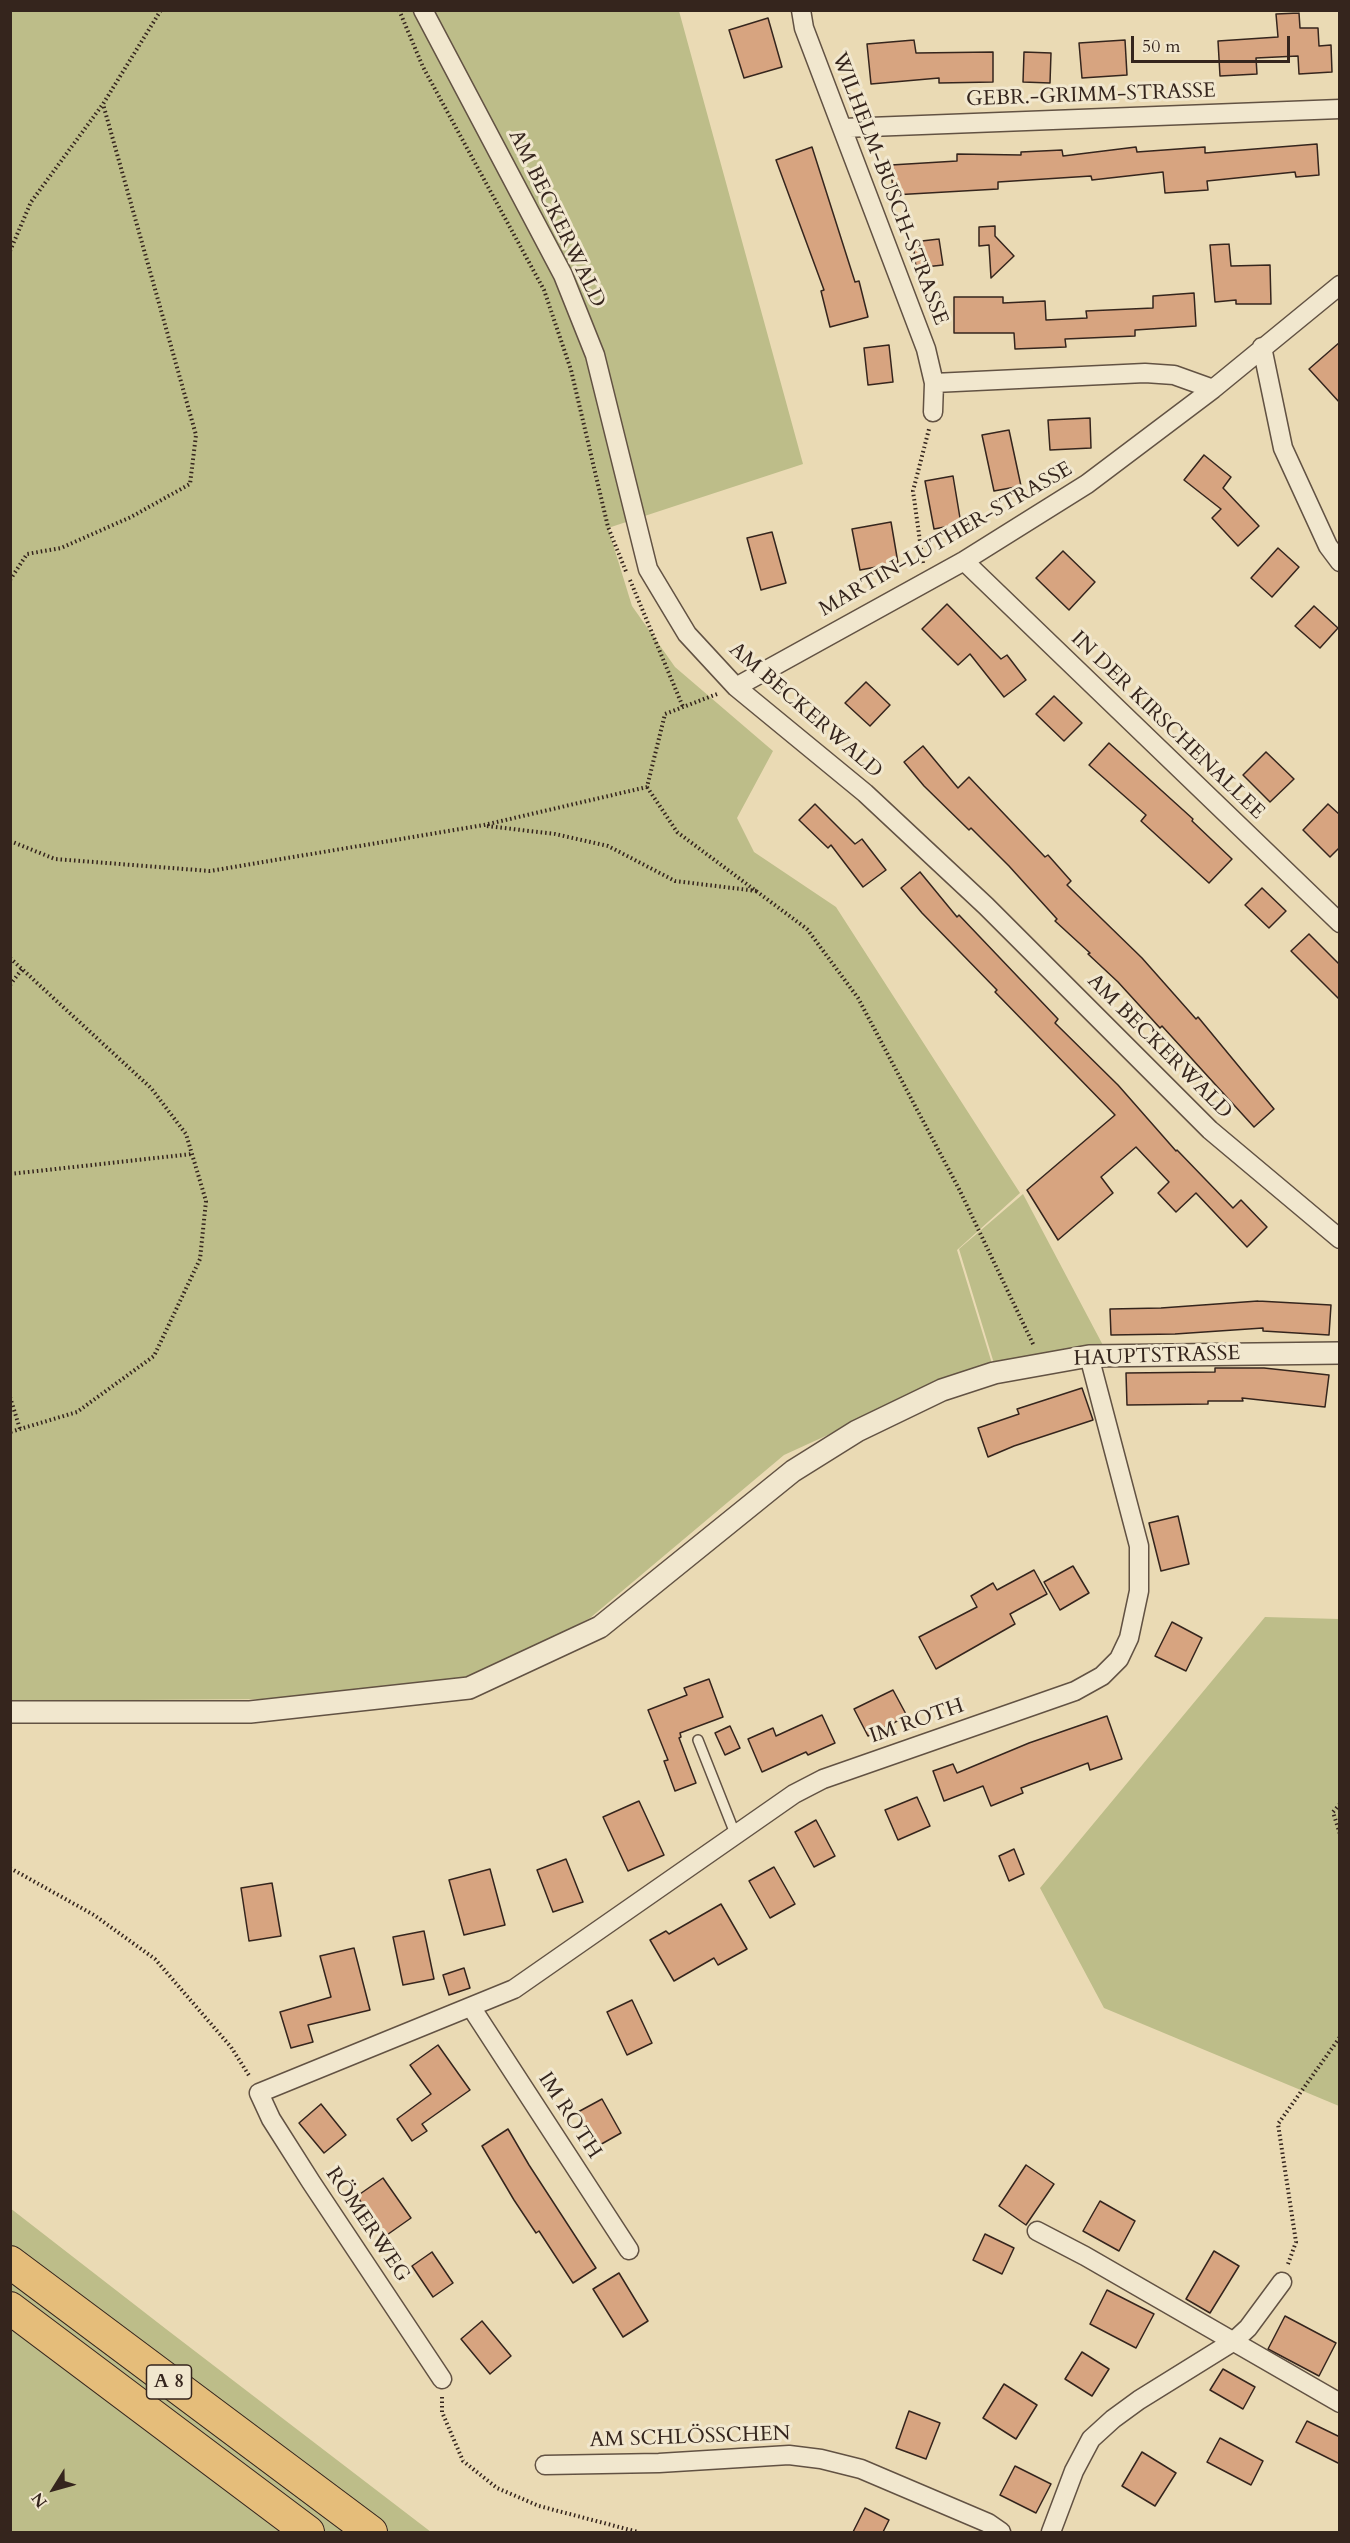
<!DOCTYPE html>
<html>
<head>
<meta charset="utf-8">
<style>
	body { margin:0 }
	#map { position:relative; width:1350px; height:2543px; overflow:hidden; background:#eadab4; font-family:Cardo,serif }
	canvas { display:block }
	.frame { position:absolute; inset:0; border:12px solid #35251d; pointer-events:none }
	.north { position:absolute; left:24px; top:2459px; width:60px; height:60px; -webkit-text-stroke:4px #f1e7ce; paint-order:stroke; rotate:233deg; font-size:16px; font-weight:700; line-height:24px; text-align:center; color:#35251d }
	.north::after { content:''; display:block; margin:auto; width:21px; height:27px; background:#35251d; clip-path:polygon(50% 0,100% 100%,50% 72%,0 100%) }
	.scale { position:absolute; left:1131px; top:36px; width:159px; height:27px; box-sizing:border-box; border:3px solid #35251d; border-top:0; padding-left:8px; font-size:18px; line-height:21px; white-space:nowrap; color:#35251d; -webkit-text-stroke:4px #f1e7ce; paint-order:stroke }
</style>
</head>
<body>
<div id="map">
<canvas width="1350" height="2543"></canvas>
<div class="frame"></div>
<div class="north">N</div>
<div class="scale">50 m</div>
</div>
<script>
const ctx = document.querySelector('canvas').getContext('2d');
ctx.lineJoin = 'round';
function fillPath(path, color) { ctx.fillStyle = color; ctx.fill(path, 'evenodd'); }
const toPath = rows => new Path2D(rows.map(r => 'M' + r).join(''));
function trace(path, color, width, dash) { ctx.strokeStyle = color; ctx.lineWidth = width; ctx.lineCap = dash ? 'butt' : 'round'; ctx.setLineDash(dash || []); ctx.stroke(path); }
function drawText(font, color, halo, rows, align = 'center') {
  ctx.font = font + ' Cardo,serif'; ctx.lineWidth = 6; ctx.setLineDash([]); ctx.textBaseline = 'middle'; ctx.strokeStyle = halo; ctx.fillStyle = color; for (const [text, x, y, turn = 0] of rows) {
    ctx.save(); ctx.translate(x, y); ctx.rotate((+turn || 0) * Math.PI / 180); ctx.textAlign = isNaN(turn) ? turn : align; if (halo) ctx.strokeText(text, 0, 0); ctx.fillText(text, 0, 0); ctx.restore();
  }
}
fillPath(toPath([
	[10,11,679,11,803,464,608,528,632,606,675,667,773,751,737,818,754,852,836,907,1020,1193,957,1250,994,1370,937,1385,784,1455,590,1618,466,1683,263,1699,11,1701],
	[1023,1194,1106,1351,996,1370,959,1249],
	[1265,1617,1339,1619,1339,2106,1104,2008,1040,1888],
	[10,2208,166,2329,431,2532,11,2532]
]), '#bdbd89');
const building = toPath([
	[1299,13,1300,28,1318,28,1319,46,1331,45,1332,72,1299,74,1298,56,1256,58,1257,74,1220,76,1218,41,1278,37,1276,14,1299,13],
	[768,18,782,67,744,78,729,30,768,18],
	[914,40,916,53,993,52,993,82,939,83,939,78,871,84,867,44,914,40],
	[1125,40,1127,75,1082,78,1079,43,1125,40],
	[1024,52,1051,53,1050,83,1023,82,1024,52],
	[1317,144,1319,175,1296,177,1295,172,1207,181,1208,190,1165,193,1163,172,1092,180,1091,176,998,182,998,189,893,195,891,165,957,161,957,154,1021,155,1021,152,1062,150,1063,156,1136,147,1137,152,1205,147,1205,153,1317,144],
	[812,147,855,282,859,281,868,317,830,327,821,291,824,290,776,160,812,147],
	[995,226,995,236,1014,256,991,278,989,245,979,246,979,227,995,226],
	[939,239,943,265,916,268,913,242,939,239],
	[1229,244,1231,266,1270,265,1271,304,1236,304,1236,300,1215,302,1210,245,1229,244],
	[1194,293,1196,326,1135,330,1135,336,1065,339,1066,347,1015,349,1014,333,954,333,954,297,1003,297,1003,303,1045,301,1046,320,1087,318,1086,311,1153,308,1153,296,1194,293],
	[1340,342,1340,403,1309,369,1340,342],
	[889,345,893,382,868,385,864,348,889,345],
	[1090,418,1091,448,1050,450,1048,420,1090,418],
	[1009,430,1021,486,994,491,982,435,1009,430],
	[1204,455,1231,477,1223,488,1259,526,1238,546,1212,518,1221,509,1184,480,1204,455],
	[953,476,961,524,934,529,925,481,953,476],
	[891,522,898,563,860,570,852,529,891,522],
	[772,532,786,583,761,590,747,538,772,532],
	[1278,548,1299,567,1272,597,1251,578,1278,548],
	[1063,551,1095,582,1069,610,1036,578,1063,551],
	[947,604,1001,659,1007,655,1026,680,1004,697,970,654,958,665,922,629,947,604],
	[1314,606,1338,628,1320,648,1295,626,1314,606],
	[866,682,890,705,870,726,845,703,866,682],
	[1054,696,1082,723,1064,741,1036,714,1054,696],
	[1109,743,1193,819,1192,821,1232,859,1209,883,1141,821,1146,815,1089,765,1109,743],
	[923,746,958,788,969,777,1045,857,1048,855,1071,881,1067,885,1142,958,1196,1019,1198,1017,1274,1109,1254,1127,1162,1026,1160,1028,1118,982,1088,954,1090,953,1055,921,1057,919,1009,866,971,828,969,830,924,786,904,762,923,746],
	[1266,752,1294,779,1270,802,1243,775,1266,752],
	[815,804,855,844,862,839,886,870,863,887,831,845,828,848,799,820,815,804],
	[1328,804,1340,815,1340,847,1330,857,1303,830,1328,804],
	[920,872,957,917,959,915,1058,1019,1055,1023,1118,1085,1176,1151,1177,1150,1233,1208,1241,1200,1267,1227,1247,1247,1196,1193,1176,1212,1158,1193,1169,1182,1136,1147,1101,1177,1113,1193,1058,1240,1027,1190,1115,1115,995,992,997,990,922,913,901,888,920,872],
	[1262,888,1286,911,1269,928,1245,905,1262,888],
	[1309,934,1340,965,1340,1000,1291,951,1309,934],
	[1258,1301,1331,1305,1329,1335,1263,1331,1263,1328,1175,1334,1111,1335,1110,1309,1161,1308,1258,1301],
	[1215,1368,1264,1368,1329,1375,1325,1407,1242,1398,1243,1401,1208,1401,1208,1404,1127,1405,1126,1373,1215,1372,1215,1368],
	[1082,1388,1093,1420,1014,1446,988,1457,978,1428,1019,1414,1017,1409,1082,1388],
	[1178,1516,1189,1564,1161,1571,1149,1523,1178,1516],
	[1073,1566,1089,1593,1060,1610,1044,1582,1073,1566],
	[1034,1570,1047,1594,1010,1614,1015,1624,936,1669,919,1637,977,1607,971,1596,993,1583,997,1590,1034,1570],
	[1172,1622,1202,1638,1186,1671,1155,1656,1172,1622],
	[709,1679,723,1717,680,1733,681,1737,679,1738,696,1783,675,1791,664,1761,668,1760,648,1710,687,1695,684,1688,709,1679],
	[893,1690,907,1716,868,1736,854,1709,893,1690],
	[822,1715,835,1743,808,1755,806,1752,762,1772,748,1739,773,1728,776,1736,822,1715],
	[1107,1716,1122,1759,1090,1770,1088,1763,1021,1788,1023,1793,991,1806,983,1786,944,1801,933,1771,953,1764,957,1773,1029,1743,1107,1716],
	[730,1726,740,1748,725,1755,715,1733,730,1726],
	[917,1797,930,1826,898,1840,885,1810,917,1797],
	[639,1801,664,1855,628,1871,603,1817,639,1801],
	[816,1820,835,1856,814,1867,795,1832,816,1820],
	[1014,1849,1024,1874,1009,1881,999,1856,1014,1849],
	[566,1859,583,1902,553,1912,537,1870,566,1859],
	[774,1867,795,1904,770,1918,749,1881,774,1867],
	[490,1869,505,1925,464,1935,449,1880,490,1869],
	[272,1883,281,1936,249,1941,241,1888,272,1883],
	[721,1904,747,1949,718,1965,714,1958,674,1981,650,1940,666,1931,669,1934,721,1904],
	[424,1931,434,1979,403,1985,393,1937,424,1931],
	[354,1948,370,2010,308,2025,313,2042,291,2048,280,2012,331,1997,320,1956,354,1948],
	[464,1968,470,1988,449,1995,443,1975,464,1968],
	[632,2000,652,2043,627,2055,607,2012,632,2000],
	[438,2045,470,2090,422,2124,427,2131,412,2141,397,2119,431,2094,410,2065,438,2045],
	[602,2099,621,2133,598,2146,578,2112,602,2099],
	[321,2104,346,2135,324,2153,299,2123,321,2104],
	[508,2129,529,2165,596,2268,573,2283,539,2231,536,2233,514,2200,482,2146,508,2129],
	[1026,2165,1054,2184,1026,2225,999,2206,1026,2165],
	[383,2178,411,2218,384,2237,357,2196,383,2178],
	[1100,2201,1135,2221,1119,2251,1083,2231,1100,2201],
	[985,2234,1014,2248,1002,2274,973,2260,985,2234],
	[1214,2251,1239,2266,1210,2313,1186,2299,1214,2251],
	[432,2252,453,2283,433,2297,412,2266,432,2252],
	[619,2273,648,2321,623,2337,593,2289,619,2273],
	[1107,2290,1154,2314,1136,2348,1090,2324,1107,2290],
	[1285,2316,1336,2343,1319,2376,1268,2349,1285,2316],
	[482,2321,511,2356,490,2374,461,2339,482,2321],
	[1082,2352,1109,2369,1092,2396,1065,2379,1082,2352],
	[1223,2369,1255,2387,1243,2409,1210,2390,1223,2369],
	[1004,2384,1037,2405,1016,2439,983,2418,1004,2384],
	[909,2411,940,2423,926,2459,896,2448,909,2411],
	[1307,2421,1340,2437,1340,2464,1296,2442,1307,2421],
	[1220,2438,1263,2461,1251,2485,1207,2462,1220,2438],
	[1142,2452,1176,2473,1155,2506,1122,2486,1142,2452],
	[1015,2466,1051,2484,1036,2513,1000,2495,1015,2466],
	[865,2508,889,2520,883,2532,853,2532,865,2508]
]);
fillPath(building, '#d7a480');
trace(building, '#35251d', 1.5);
const service = toPath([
	[698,1740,736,1836]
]);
const minor = toPath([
	[423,10,563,275,595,355,648,569,687,634,736,687,865,793,986,906,1210,1130,1340,1239],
	[801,10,804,28,926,349,934,383,933,412],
	[843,128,1340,109],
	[1262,347,1283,448,1328,546,1340,562],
	[934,383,1145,373,1174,375,1213,389],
	[964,561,1340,923],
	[736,687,964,561,1087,484,1213,389,1340,285],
	[471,2007,629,2250],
	[1037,2231,1085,2256,1340,2403],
	[442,2379,311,2182,271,2119,259,2093,514,1989,794,1794,823,1779,1075,1691,1102,1676,1119,1659,1129,1638,1139,1591,1139,1546,1089,1356],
	[545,2465,659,2463,789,2455,821,2459,861,2469,988,2523,1001,2532],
	[1051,2532,1074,2471,1091,2439,1113,2419,1139,2400,1234,2341,1248,2328,1282,2282]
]);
const tertiary = toPath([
	[10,1712,250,1712,469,1688,600,1627,793,1471,857,1431,942,1390,994,1373,1089,1356,1340,1353]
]);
const motorway = toPath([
	[10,2262,371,2532],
	[10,2308,308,2532]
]);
trace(service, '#625243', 12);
trace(minor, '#625243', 21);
trace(tertiary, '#625243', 24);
trace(motorway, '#35251d', 34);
trace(toPath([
	[399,10,423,67,544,290,571,370,608,527,627,574],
	[10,251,31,202,103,104,161,10],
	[923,563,913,491,929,429],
	[10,580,27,554,61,548,131,517,190,484,196,435,103,104],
	[630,580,683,707],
	[647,787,677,832,807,929,858,998,959,1189,1034,1346],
	[487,826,555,834,608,846,675,881,757,891],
	[10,841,55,859,210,871,484,825,647,787,665,714,717,694],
	[10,958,151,1088,186,1134,206,1201,200,1259,154,1356,77,1412,10,1432],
	[10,985,22,969],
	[10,1174,192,1154],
	[10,1397,20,1429],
	[1340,1804,1333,1812,1340,1834],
	[10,1868,94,1915,155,1959,231,2047,250,2077],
	[1288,2264,1296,2242,1278,2124,1340,2037],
	[442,2397,442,2412,463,2461,497,2488,539,2506,638,2532]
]), '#35251d', 4, [1.5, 3]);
trace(service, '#f1e7ce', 9);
trace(minor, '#f1e7ce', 18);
trace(tertiary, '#f1e7ce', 21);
trace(motorway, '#e5bd7a', 32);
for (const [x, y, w] of [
	[169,2382,45]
]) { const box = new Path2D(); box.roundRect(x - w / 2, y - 17, w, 34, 4.5); ctx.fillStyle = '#f1e7ce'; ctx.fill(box); trace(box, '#35251d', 1.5); }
drawText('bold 20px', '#35251d', null, [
	["A 8",169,2382]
]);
drawText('21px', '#35251d', '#f1e7ce', [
	["GEBR.-GRIMM-STRASSE",1091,96,-2],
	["WILHELM-BUSCH-STRASSE",889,189,69],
	["AM BECKERWALD",556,219,64],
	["MARTIN-LUTHER-STRASSE",946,540,-30],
	["AM BECKERWALD",805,711,41],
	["IN DER KIRSCHENALLEE",1167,726,44],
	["AM BECKERWALD",1159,1047,45],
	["HAUPTSTRASSE",1157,1357,-2],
	["IM ROTH",917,1722,-19],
	["IM ROTH",569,2116,57],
	["RÖMERWEG",367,2225,56],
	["AM SCHLÖSSCHEN",690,2438,-2]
]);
</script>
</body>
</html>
